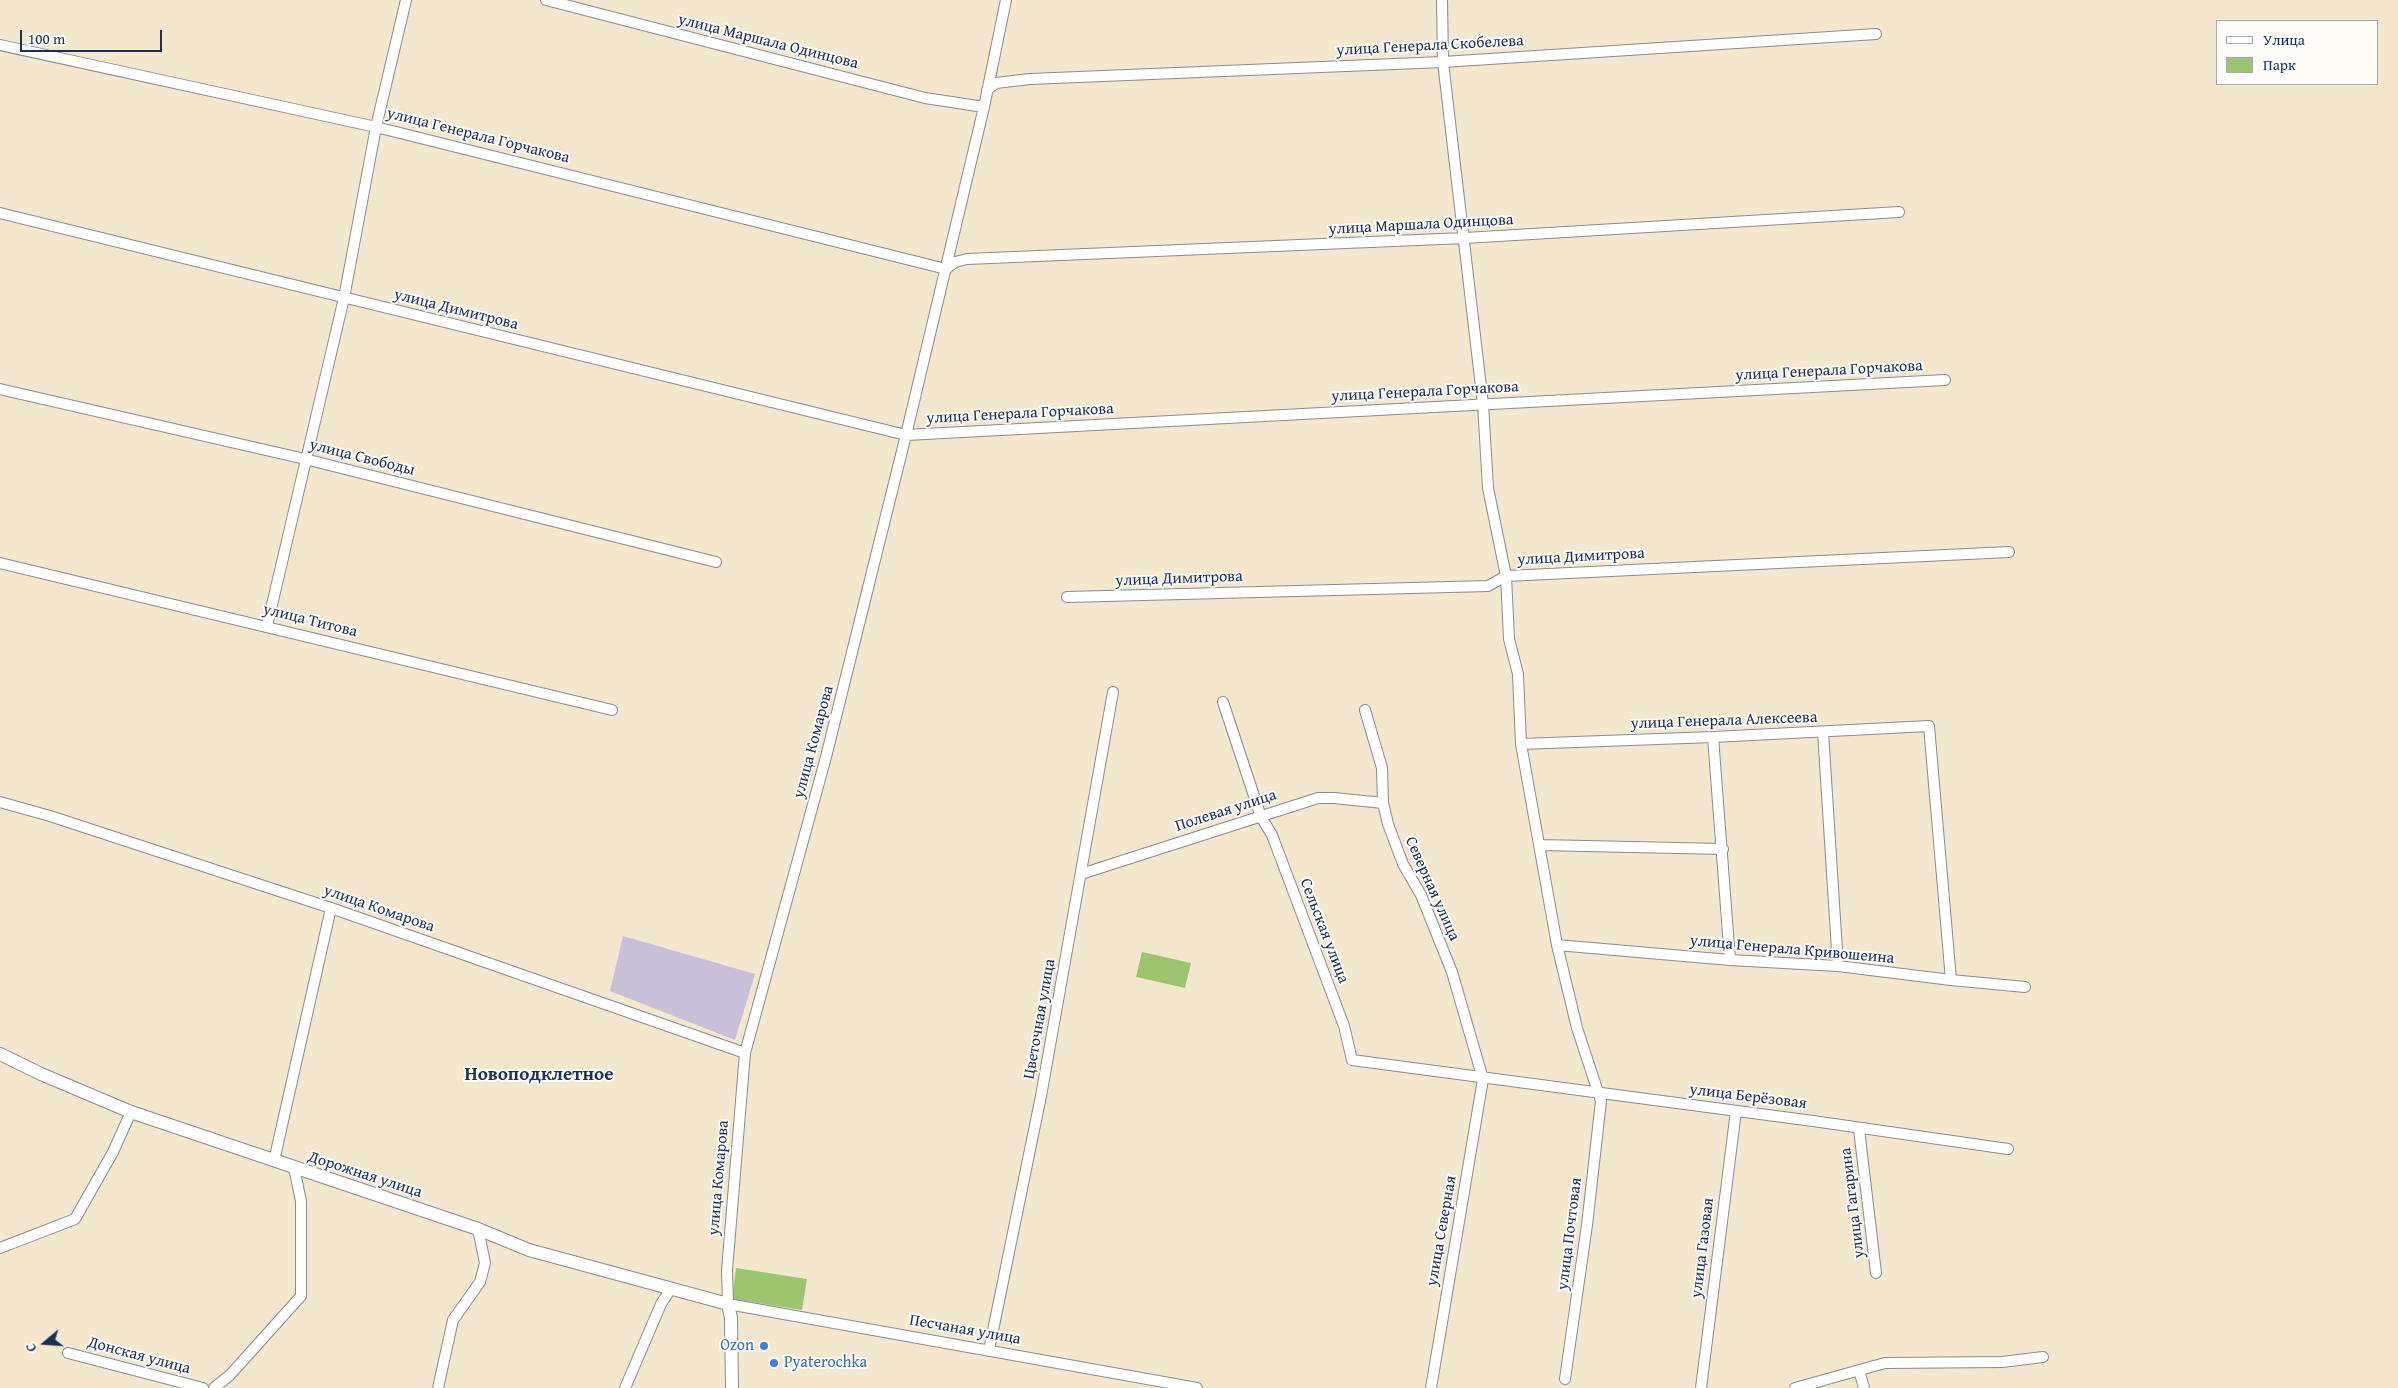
<!DOCTYPE html>
<html>
<head>
<meta charset="utf-8">
<style>
	body { margin:0 }
	#map { position:relative; width:2398px; height:1388px; overflow:hidden; background:#f3e7ce; font-family:"Gentium Book Plus",serif }
	canvas { display:block }
	.legend { position:absolute; left:2216px; top:20px; width:162px; height:65px; box-sizing:border-box; background:#fdfcf7; border:1px solid #a3aaba; margin:0; padding:6px 9px; list-style:none; font-size:15px; color:#1b2f5e }
	.legend li { display:flex; align-items:center; gap:10px; height:25px }
	.legend b { width:25px; border:1px solid #a3aaba }
	.north { position:absolute; left:20px; top:1318px; width:50px; height:50px; -webkit-text-stroke:4px #fdfcf7; paint-order:stroke; rotate:252deg; font-size:14px; font-weight:700; line-height:20px; text-align:center; color:#1b2f5e }
	.north::after { content:''; display:block; margin:auto; width:18px; height:22px; background:#1b2f5e; clip-path:polygon(50% 0,100% 100%,50% 72%,0 100%) }
	.scale { position:absolute; left:20px; top:30px; width:142px; height:22px; box-sizing:border-box; border:2px solid #1b2f5e; border-top:0; padding-left:6px; font-size:15px; line-height:18px; white-space:nowrap; color:#1b2f5e; -webkit-text-stroke:4px #fdfcf7; paint-order:stroke }
</style>
</head>
<body>
<div id="map">
<canvas width="2398" height="1388"></canvas>
<ul class="legend">
<li><b style="height:6px;background:#fff"></b>Улица</li>
<li><b style="height:14px;background:#9dc570"></b>Парк</li>
</ul>
<div class="north">С</div>
<div class="scale">100 m</div>
</div>
<script>
const ctx = document.querySelector('canvas').getContext('2d');
ctx.lineJoin = 'round';
function fillPath(path, color) { ctx.fillStyle = color; ctx.fill(path, 'evenodd'); }
const toPath = rows => new Path2D(rows.map(r => 'M' + r).join(''));
function trace(path, color, width, dash) { ctx.strokeStyle = color; ctx.lineWidth = width; ctx.lineCap = dash ? 'butt' : 'round'; ctx.setLineDash(dash || []); ctx.stroke(path); }
function drawText(font, color, halo, rows, align = 'center') {
  ctx.font = font + ' "Gentium Book Plus",serif'; ctx.lineWidth = 4; ctx.setLineDash([]); ctx.textBaseline = 'middle'; ctx.strokeStyle = halo; ctx.fillStyle = color; for (const [text, x, y, turn = 0] of rows) {
    ctx.save(); ctx.translate(x, y); ctx.rotate((+turn || 0) * Math.PI / 180); ctx.textAlign = isNaN(turn) ? turn : align; if (halo) ctx.strokeText(text, 0, 0); ctx.fillText(text, 0, 0); ctx.restore();
  }
}
fillPath(toPath([
	[623,936,755,974,735,1040,610,991]
]), '#c8bfd8');
fillPath(toPath([
	[1142,952,1191,963,1185,988,1136,977],
	[736,1268,807,1279,802,1310,732,1299]
]), '#9dc570');
const minor = toPath([
	[546,0,925,98,984,107],
	[1006,0,984,107,906,435,826,757,745,1053,727,1270,728,1304,1197,1388],
	[1442,0,1443,62,1483,404,1488,488,1506,576,1509,639,1518,674,1521,744,1557,945,1577,1028,1601,1101,1587,1225,1565,1379],
	[0,45,376,127,946,269,955,262,967,259,1465,238,1899,212],
	[987,90,996,83,1030,79,1443,62,1876,34],
	[0,213,906,435,1945,380],
	[0,389,305,459,716,562],
	[0,563,612,710],
	[1067,597,1488,586,1506,576,2009,552],
	[267,626,344,298,376,127,406,0],
	[1223,702,1261,817,1272,835,1344,1026,1352,1060,1813,1121,2008,1149],
	[1365,710,1382,768,1383,803,1388,824,1403,864,1421,895,1452,972,1483,1079,1431,1388],
	[1823,732,1838,966],
	[1713,737,1730,960],
	[1521,744,1713,737,1929,726,1951,980],
	[0,802,50,816,331,908,745,1053],
	[1539,845,1723,849],
	[1081,874,1318,798,1334,798,1383,803],
	[1557,945,1730,960,1838,966,1951,980,2025,987],
	[1859,1129,1876,1273],
	[274,1161,331,908],
	[0,1248,75,1219,113,1152,131,1112],
	[989,1350,1041,1096,1113,692],
	[68,1353,203,1388],
	[1859,1370,1864,1388],
	[214,1388,230,1375,301,1296,301,1201,294,1168],
	[438,1388,453,1320,480,1282,485,1263,478,1229],
	[625,1388,661,1304,670,1290],
	[1701,1388,1736,1111],
	[1795,1388,1885,1363,2002,1362,2043,1357]
]);
const tertiary = toPath([
	[0,1054,41,1074,131,1112,478,1229,529,1250,728,1304,731,1318,732,1388]
]);
trace(minor, '#878b96', 12);
trace(tertiary, '#878b96', 14);
trace(minor, '#fff', 10);
trace(tertiary, '#fff', 12);
for (const [x, y, r, color] of [
	[764,1346,5,"#3f7fe0"],
	[774,1363,5,"#3f7fe0"]
]) { const dot = new Path2D(); dot.arc(x, y, r, 0, 2 * Math.PI); ctx.fillStyle = color; ctx.fill(dot); trace(dot, '#fdfcf7', 2); }
drawText('16px', '#1b2f5e', '#fdfcf7', [
	["улица Маршала Одинцова",768,42,14],
	["улица Генерала Скобелева",1430,46,-3],
	["улица Генерала Горчакова",478,136,14],
	["улица Маршала Одинцова",1421,225,-3],
	["улица Димитрова",456,310,14],
	["улица Генерала Горчакова",1829,371,-3],
	["улица Генерала Горчакова",1425,392,-3],
	["улица Генерала Горчакова",1020,414,-3],
	["улица Свободы",362,458,14],
	["улица Димитрова",1581,557,-3],
	["улица Димитрова",1179,579,-2],
	["улица Титова",310,621,14],
	["улица Генерала Алексеева",1724,721,-2],
	["улица Комарова",814,742,-75],
	["Полевая улица",1226,811,-18],
	["Северная улица",1432,889,66],
	["улица Комарова",379,909,19],
	["Сельская улица",1324,931,69],
	["улица Генерала Кривошеина",1792,950,5],
	["Цветочная улица",1040,1019,-80],
	["улица Берёзовая",1748,1097,7],
	["Дорожная улица",365,1175,18],
	["улица Комарова",719,1178,-85],
	["улица Гагарина",1853,1203,-97],
	["улица Северная",1442,1231,-80],
	["улица Почтовая",1570,1234,-83],
	["улица Газовая",1703,1248,-83],
	["Песчаная улица",965,1330,10],
	["Донская улица",139,1356,15]
]);
drawText('16px', '#366cbe', '#fdfcf7', [
	["Ozon",754,1346],
	["Pyaterochka",784,1363,"left"]
], 'right');
drawText('bold 19px', '#1b2f5e', '#fdfcf7', [
	["Новоподклетное",539,1075]
]);
</script>
</body>
</html>
